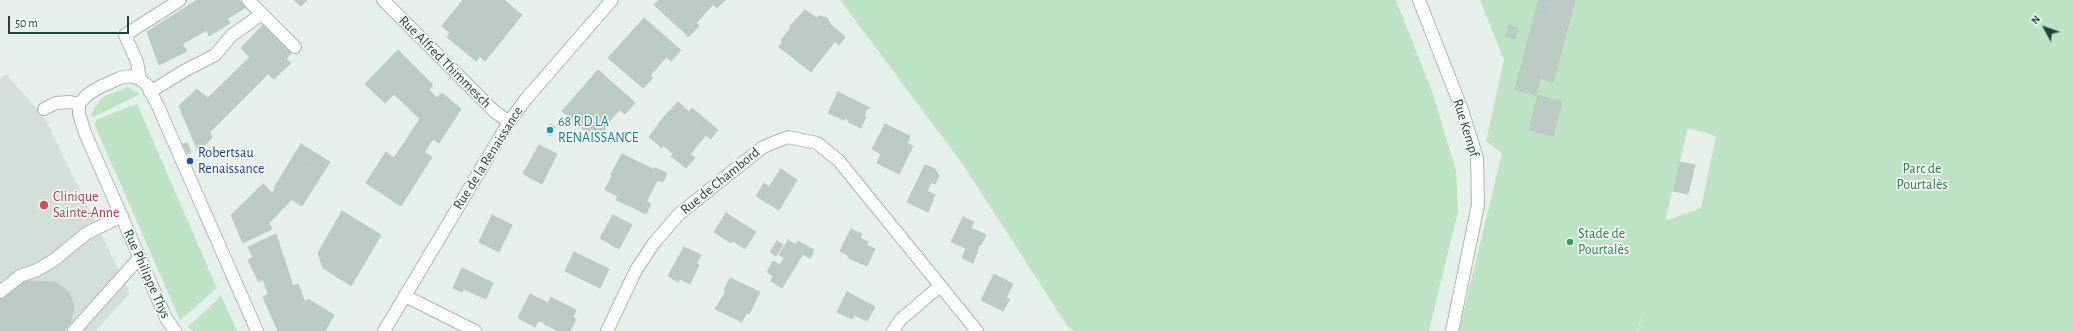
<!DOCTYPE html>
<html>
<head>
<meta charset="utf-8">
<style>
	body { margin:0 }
	#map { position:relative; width:2073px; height:331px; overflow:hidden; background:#e5f0ea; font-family:"Alegreya Sans",sans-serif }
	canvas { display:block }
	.north { position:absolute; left:2025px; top:8px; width:40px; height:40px; -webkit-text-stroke:3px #f7fbf9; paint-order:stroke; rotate:311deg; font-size:11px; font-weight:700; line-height:16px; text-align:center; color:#224438 }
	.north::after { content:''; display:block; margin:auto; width:14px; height:18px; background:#224438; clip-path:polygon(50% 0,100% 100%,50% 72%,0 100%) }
	.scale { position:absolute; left:8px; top:16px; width:121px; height:18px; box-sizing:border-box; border:2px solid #224438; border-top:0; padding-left:5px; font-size:12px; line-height:14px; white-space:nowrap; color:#224438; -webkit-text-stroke:3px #f7fbf9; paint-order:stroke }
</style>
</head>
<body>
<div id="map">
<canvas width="2073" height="331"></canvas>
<div class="north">N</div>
<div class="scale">50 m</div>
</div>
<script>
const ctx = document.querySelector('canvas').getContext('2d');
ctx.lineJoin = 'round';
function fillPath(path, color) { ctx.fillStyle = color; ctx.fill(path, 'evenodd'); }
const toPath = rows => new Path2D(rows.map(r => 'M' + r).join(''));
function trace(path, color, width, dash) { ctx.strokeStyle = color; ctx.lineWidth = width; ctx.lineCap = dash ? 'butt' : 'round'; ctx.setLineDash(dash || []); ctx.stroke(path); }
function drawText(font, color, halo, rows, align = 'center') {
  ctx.font = font + ' "Alegreya Sans",sans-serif'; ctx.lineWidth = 3.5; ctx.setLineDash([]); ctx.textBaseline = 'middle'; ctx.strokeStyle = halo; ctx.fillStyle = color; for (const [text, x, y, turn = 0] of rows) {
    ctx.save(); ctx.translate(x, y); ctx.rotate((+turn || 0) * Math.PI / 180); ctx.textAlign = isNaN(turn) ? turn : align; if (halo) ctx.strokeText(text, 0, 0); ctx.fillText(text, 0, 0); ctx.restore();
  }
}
fillPath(toPath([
	[6,74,44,117,130,293,96,331,0,331,0,79]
]), '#d3e0d9');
fillPath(toPath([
	[840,0,1396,0,1433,94,1456,171,1458,211,1429,331,1075,331,1068,327,962,163],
	[1480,0,2073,0,2073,331,1638,331,1643,310,1637,331,1459,331,1502,153,1486,141,1504,60],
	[1688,128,1716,136,1701,208,1665,221],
	[128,87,140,94,96,116,91,116,94,108,103,97],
	[137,104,217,288,180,320,95,126,96,120],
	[221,296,237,331,193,331,188,327]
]), '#bde2c4');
const building = toPath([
	[197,0,239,0,246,7,227,19,230,23,209,36,207,30,182,44,187,51,159,65,147,32,197,0],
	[294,0,307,0,301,6,294,0],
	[463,0,504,0,522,15,485,61,480,56,476,61,447,37,450,33,442,26,463,0],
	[659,0,717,0,686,34,654,5,659,0],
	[717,0,725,0,717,8,713,4,717,0],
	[1539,0,1575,0,1553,82,1540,78,1536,95,1515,89,1536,11,1546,14,1547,8,1537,5,1539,0],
	[1537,5,1547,8,1546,14,1536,11,1537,5],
	[805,10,817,18,819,16,827,18,831,25,829,28,839,36,811,72,779,47,783,41,781,40,790,29,790,26,805,10],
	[644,18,676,46,641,86,608,58,644,18],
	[696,23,699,26,688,37,686,34,696,23],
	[263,25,292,52,286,59,291,63,274,79,268,74,210,132,212,138,198,151,179,106,197,89,207,98,211,95,250,57,241,48,263,25],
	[831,25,845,37,839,45,834,41,839,36,829,28,831,25],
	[1509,25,1518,28,1515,39,1506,36,1509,25],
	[676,46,681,50,671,61,667,57,676,46],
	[398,50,433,85,429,90,437,98,442,93,461,109,439,143,433,139,424,152,432,157,401,206,366,183,386,152,394,158,420,119,394,94,385,103,365,84,398,50],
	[598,70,630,98,594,139,562,111,598,70],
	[650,76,653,78,643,88,641,86,650,76],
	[838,92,870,108,867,108,864,116,866,117,861,128,848,122,849,120,845,118,844,120,828,113,838,92],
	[1538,95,1562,102,1553,136,1529,130,1538,95],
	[630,98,635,103,625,114,620,110,630,98],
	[678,102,689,112,692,108,704,118,701,122,711,129,686,159,653,132,663,118,678,102],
	[704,118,718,130,711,139,706,135,711,129,701,122,704,118],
	[550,124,555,127,551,136,546,133,550,124],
	[885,124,910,136,907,143,913,146,899,174,877,163,881,154,872,149,885,124],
	[604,128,607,131,597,142,594,139,604,128],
	[653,132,686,159,690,154,695,158,686,168,671,156,673,154,663,145,662,148,649,137,653,132],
	[187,143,191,152,188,154,183,144,187,143],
	[301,144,330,162,323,173,294,155,301,144],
	[539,145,557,154,542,184,523,174,539,145],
	[622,154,661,173,643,208,632,203,630,206,616,200,618,196,605,190,612,176,611,174,622,154],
	[294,155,323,173,302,206,274,188,294,155],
	[1680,162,1695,165,1688,194,1673,191,1680,162],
	[925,165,935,169,939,176,935,184,931,182,927,191,935,195,928,212,907,202,925,165],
	[655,168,667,173,663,182,657,180,661,173,654,170,655,168],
	[781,169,797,180,779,210,756,196,764,183,769,187,781,169],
	[263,184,272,193,275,189,292,199,269,223,272,229,243,243,231,215,263,184],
	[647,202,651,204,646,214,630,206,632,203,643,208,647,202],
	[342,211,381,235,351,286,323,268,318,253,342,211],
	[726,213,756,232,745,249,733,241,731,243,714,232,726,213],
	[492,215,512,225,499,252,479,242,492,215],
	[613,215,632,225,619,249,600,238,613,215],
	[963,217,974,222,971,228,986,235,981,245,980,244,973,263,962,258,966,248,951,242,963,217],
	[851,229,862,234,860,238,868,242,867,245,875,249,867,266,848,258,849,256,840,251,851,229],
	[276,234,293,286,298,284,305,303,308,299,334,315,325,331,278,331,263,297,268,294,263,279,259,282,248,260,253,257,248,247,276,234],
	[788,240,796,245,798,241,814,250,810,258,803,254,782,288,771,281,773,276,767,272,773,261,780,265,784,258,779,255,788,240],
	[777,241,783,245,776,256,770,252,777,241],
	[684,247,701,255,696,264,699,265,690,284,680,279,678,282,668,276,684,247],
	[574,252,609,269,600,288,565,271,574,252],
	[462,268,493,283,486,299,464,289,462,292,453,288,462,268],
	[994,274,1013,284,1006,298,1010,299,1003,311,981,300,994,274],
	[730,278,760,292,749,314,746,313,742,322,715,309,726,291,724,290,730,278],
	[25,281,55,282,69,292,74,306,71,321,64,331,0,331,0,300,13,287,25,281],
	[847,292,875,307,867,321,854,315,852,319,837,312,847,292],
	[530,294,548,303,551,297,556,300,544,322,538,321,535,327,518,318,530,294],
	[556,300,576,310,573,317,576,319,570,331,559,331,544,324,556,300]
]);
fillPath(building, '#bacbc3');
trace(building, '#b7cac0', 1);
const minor = toPath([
	[248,0,295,47],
	[383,0,494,111,509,122],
	[1419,0,1462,110,1477,158,1478,205,1452,331],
	[140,79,137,62,125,35,180,0],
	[150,92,184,71,215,55,232,35,262,14],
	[79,104,87,95,100,87,120,78,130,76,140,79,147,85,157,104,257,331],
	[79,104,79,114,85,133,166,318,175,331],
	[44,109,56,103,70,102,79,104],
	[0,292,20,276,37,270,54,260,87,233,122,216],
	[405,296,475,331],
	[74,331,140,257],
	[384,331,509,122,526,99,612,0],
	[607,331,636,270,654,243,679,214,763,147,788,137,817,143,839,161,977,331],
	[893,331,900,320,940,286]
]);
trace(minor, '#a7b9b1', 14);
trace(minor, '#fff', 12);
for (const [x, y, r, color] of [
	[550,130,4,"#0f9aa8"],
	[190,161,4,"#1a4fb4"],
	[44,205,5,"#e0444e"],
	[1570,242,4,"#2e9e5b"]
]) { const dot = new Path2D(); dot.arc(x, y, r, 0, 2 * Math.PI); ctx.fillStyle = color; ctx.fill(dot); trace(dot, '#f7fbf9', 1.5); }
drawText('14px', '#224438', '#f7fbf9', [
	["Rue Alfred Thimmesch",445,62,45],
	["Rue Kempf",1466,128,73],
	["Rue de la Renaissance",488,158,-58],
	["Rue de Chambord",720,181,-39],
	["Rue Philippe Thys",147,274,66]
]);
drawText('14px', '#0d838f', '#f7fbf9', [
	["68 R D LA",558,122],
	["RENAISSANCE",558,138]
], 'left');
drawText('14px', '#164399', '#f7fbf9', [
	["Robertsau",198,153],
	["Renaissance",198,169]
], 'left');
drawText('14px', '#287f43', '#f7fbf9', [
	["Parc de",1922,169],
	["Pourtalès",1922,185]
]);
drawText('14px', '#be3a42', '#f7fbf9', [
	["Clinique",53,197],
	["Sainte-Anne",53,213]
], 'left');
drawText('14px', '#27864d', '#f7fbf9', [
	["Stade de",1578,234],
	["Pourtalès",1578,250]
], 'left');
</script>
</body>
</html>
